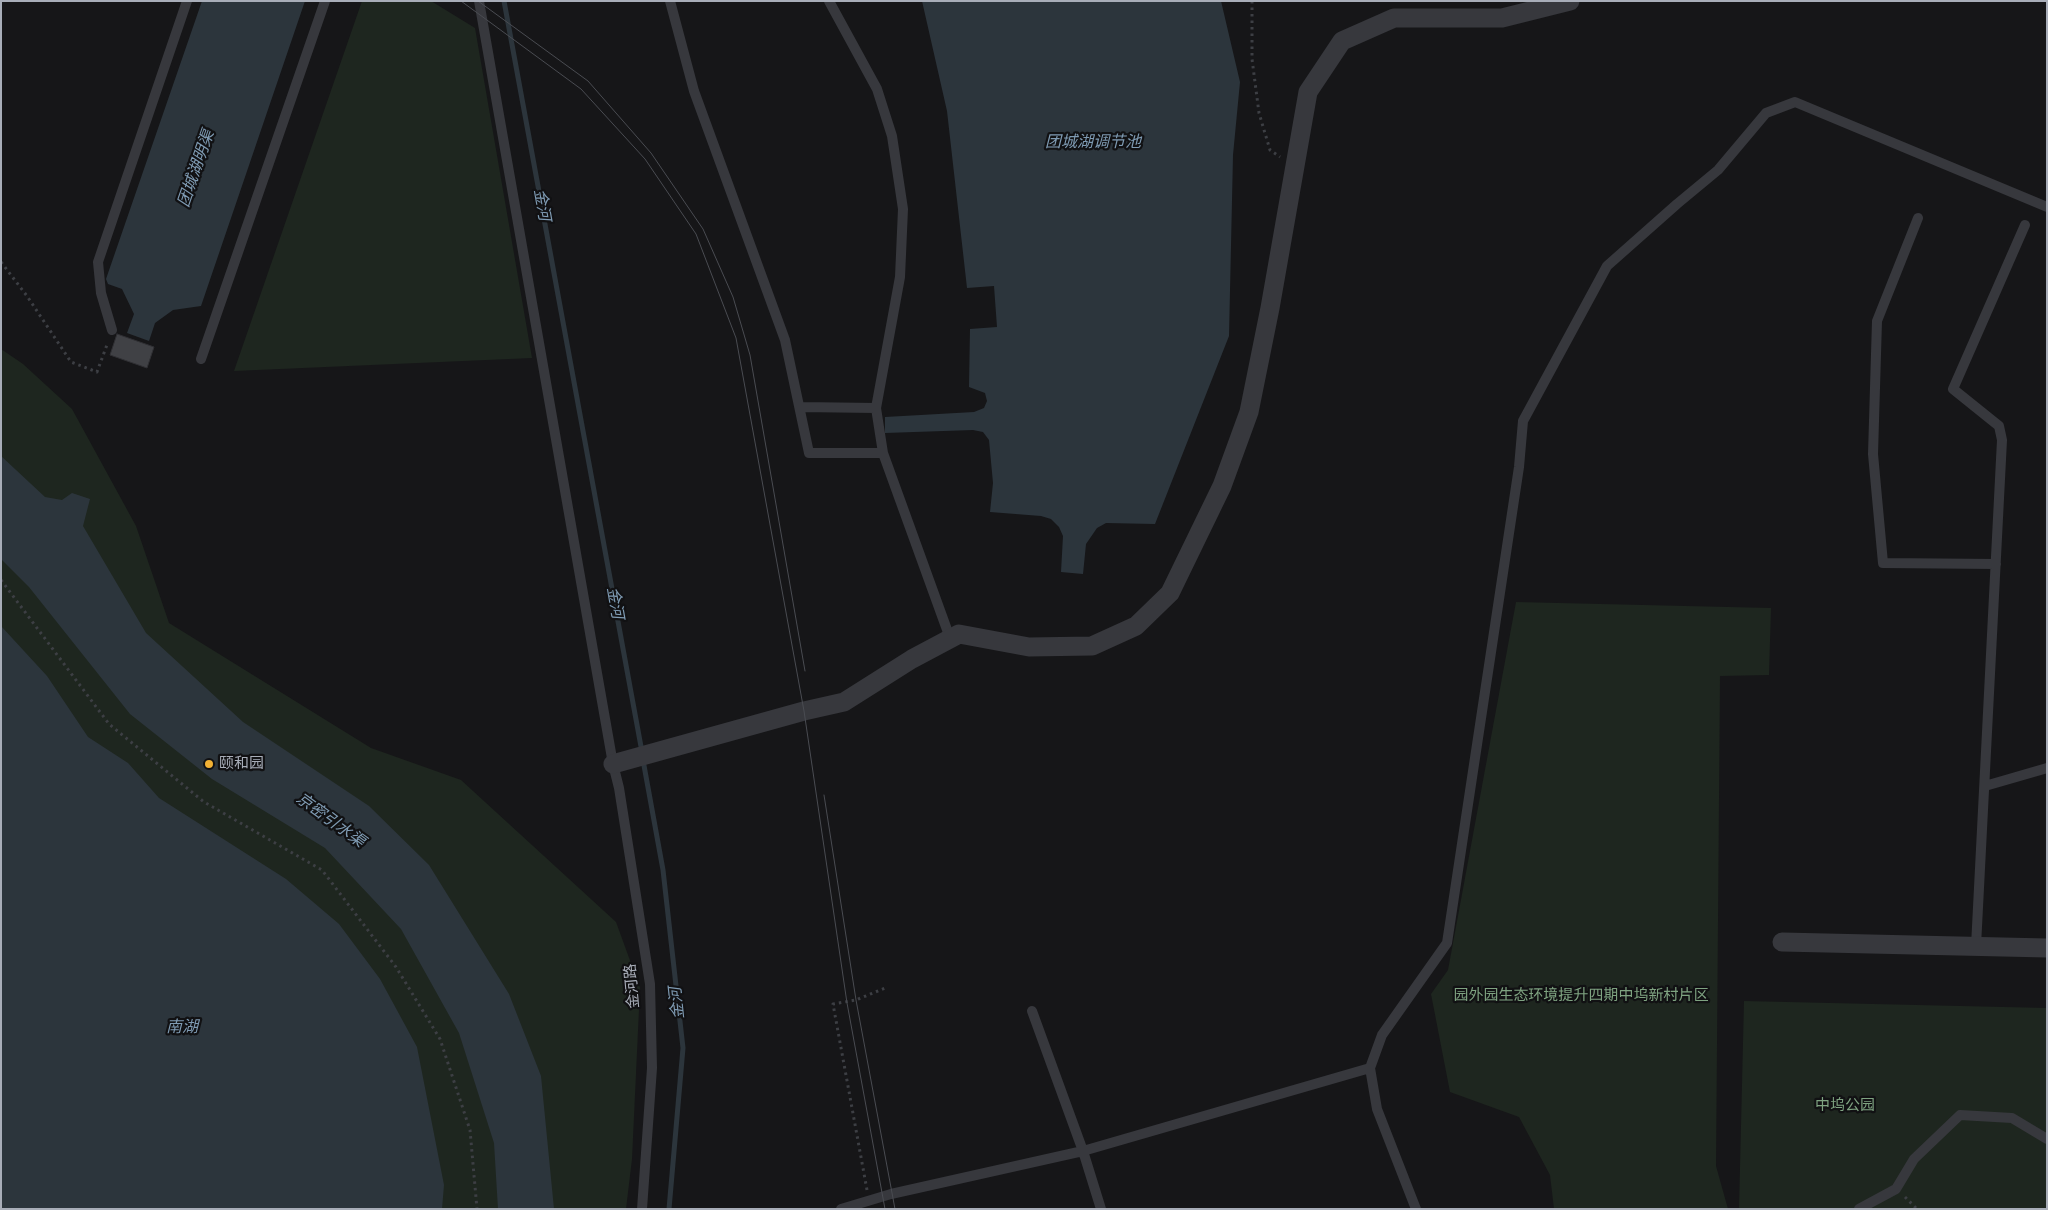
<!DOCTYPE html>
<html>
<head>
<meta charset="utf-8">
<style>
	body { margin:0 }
	#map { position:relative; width:2048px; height:1210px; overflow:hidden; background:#161618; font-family:"Nunito Sans",sans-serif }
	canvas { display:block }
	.frame { position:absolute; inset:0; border:2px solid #a8adb8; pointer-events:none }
</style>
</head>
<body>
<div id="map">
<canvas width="2048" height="1210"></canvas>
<div class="frame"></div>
</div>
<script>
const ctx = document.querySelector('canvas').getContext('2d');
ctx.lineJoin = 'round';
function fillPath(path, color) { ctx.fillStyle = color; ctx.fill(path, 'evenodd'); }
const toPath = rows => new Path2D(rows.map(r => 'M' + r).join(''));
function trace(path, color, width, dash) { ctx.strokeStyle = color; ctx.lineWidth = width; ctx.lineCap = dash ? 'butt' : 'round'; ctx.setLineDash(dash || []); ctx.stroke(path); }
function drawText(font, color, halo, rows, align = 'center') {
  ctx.font = font + ' "Nunito Sans","Noto Sans SC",sans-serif'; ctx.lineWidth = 4.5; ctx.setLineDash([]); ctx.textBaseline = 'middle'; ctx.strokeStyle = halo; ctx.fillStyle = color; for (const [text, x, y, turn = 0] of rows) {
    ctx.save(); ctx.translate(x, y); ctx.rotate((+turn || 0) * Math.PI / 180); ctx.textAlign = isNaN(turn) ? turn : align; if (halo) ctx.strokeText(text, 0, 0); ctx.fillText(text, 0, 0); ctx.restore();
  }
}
fillPath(toPath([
	[362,1,431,1,475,28,532,358,234,371],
	[1,349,23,364,72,409,136,526,169,623,371,748,461,780,616,922,640,988,632,1159,626,1209,1,1209],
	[1516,602,1771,608,1769,675,1720,676,1716,1166,1728,1209,1554,1209,1550,1175,1519,1117,1450,1092,1431,994,1448,970],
	[1744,1001,2047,1008,2047,1209,1739,1209]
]), '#1e261f');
fillPath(toPath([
	[202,1,305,1,201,306,173,310,155,323,149,341,127,333,134,314,122,289,108,284,106,279],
	[922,1,1221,1,1240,82,1233,155,1229,336,1155,524,1106,523,1097,528,1086,544,1083,574,1061,572,1063,536,1059,527,1051,519,1041,516,990,512,993,483,989,440,983,432,973,430,885,433,885,417,974,412,984,408,987,401,985,393,969,387,970,329,997,327,994,286,967,288,947,111],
	[1,456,45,497,62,500,72,493,90,499,83,526,146,633,243,722,369,806,429,865,509,994,541,1076,554,1209,498,1209,494,1143,459,1033,401,929,325,848,212,779,130,714,29,587,1,559],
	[1,626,47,676,88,737,128,763,159,798,286,879,339,924,380,979,417,1047,444,1185,442,1209,1,1209]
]), '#2c353c');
trace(toPath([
	[504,1,642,752],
	[643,760,663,870,683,1048,669,1209]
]), '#2c353c', 5);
const building = toPath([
	[117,334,154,347,147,368,110,355,117,334]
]);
fillPath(building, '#404145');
trace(building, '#303034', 1);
trace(toPath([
	[1252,1,1252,59,1259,113,1270,150,1280,157],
	[1,262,27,296,71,362,97,372,108,342],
	[1,580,109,724,204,802,322,870,396,967,440,1039,470,1130,477,1209],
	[867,1190,833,1004,856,1000,885,988],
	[1905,1197,1917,1209]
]), '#3d3f44', 3, [2.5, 4]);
trace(toPath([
	[479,1,613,764,619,788,650,984,652,1068,642,1209],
	[670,1,694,91,785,340,809,453,883,453],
	[829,1,877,89,892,136,903,209,900,277,876,408,883,453,950,638],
	[1918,218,1877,321,1873,454,1883,563,1996,564],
	[112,330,101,293,98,262,187,1],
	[201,359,325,1],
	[800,407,876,408],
	[1985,786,2047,768],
	[1976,946,2002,440,1999,426,1953,389,2025,225],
	[1032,1011,1083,1151,1101,1209],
	[1370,1068,1377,1109,1416,1209],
	[841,1209,891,1194,1083,1151,1370,1068,1382,1035,1447,943,1519,467,1523,421,1607,266,1677,204,1718,170,1766,113,1795,102,2047,207],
	[1859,1209,1896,1189,1914,1159,1960,1115,2012,1118,2047,1139]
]), '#37383d', 10);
trace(toPath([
	[613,764,804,711,844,702,912,659,959,634,1029,647,1092,646,1136,626,1170,593,1222,486,1249,412,1270,308,1308,92,1342,41,1394,18,1502,18,1570,1],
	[1782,942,2047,948]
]), '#37383d', 19);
trace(toPath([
	[461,1,581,89,645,159,696,234,736,338,804,711,847,1003,885,1209],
	[478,1,588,81,651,153,703,229,733,297,750,355,805,671],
	[824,795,856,1000,895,1209]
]), '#4a4c52', 1);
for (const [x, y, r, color] of [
	[209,764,5,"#f2b134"]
]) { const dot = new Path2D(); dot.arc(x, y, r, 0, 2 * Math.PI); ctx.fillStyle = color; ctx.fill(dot); trace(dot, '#111113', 2); }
drawText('15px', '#a8adb8', '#111113', [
	["颐和园",219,764]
], 'left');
drawText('15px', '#a8adb8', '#111113', [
	["金河路",633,986,-95]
]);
drawText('15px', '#7fa381', '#111113', [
	["园外园生态环境提升四期中坞新村片区",1581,996],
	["中坞公园",1845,1106]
]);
drawText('italic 16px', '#7f9bb3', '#111113', [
	["团城湖调节池",1093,143],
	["团城湖明渠",197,169,-71],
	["金河",541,205,80],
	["金河",614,603,80],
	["京密引水渠",330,821,36],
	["金河",678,1003,-96],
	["南湖",182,1028]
]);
</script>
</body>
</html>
